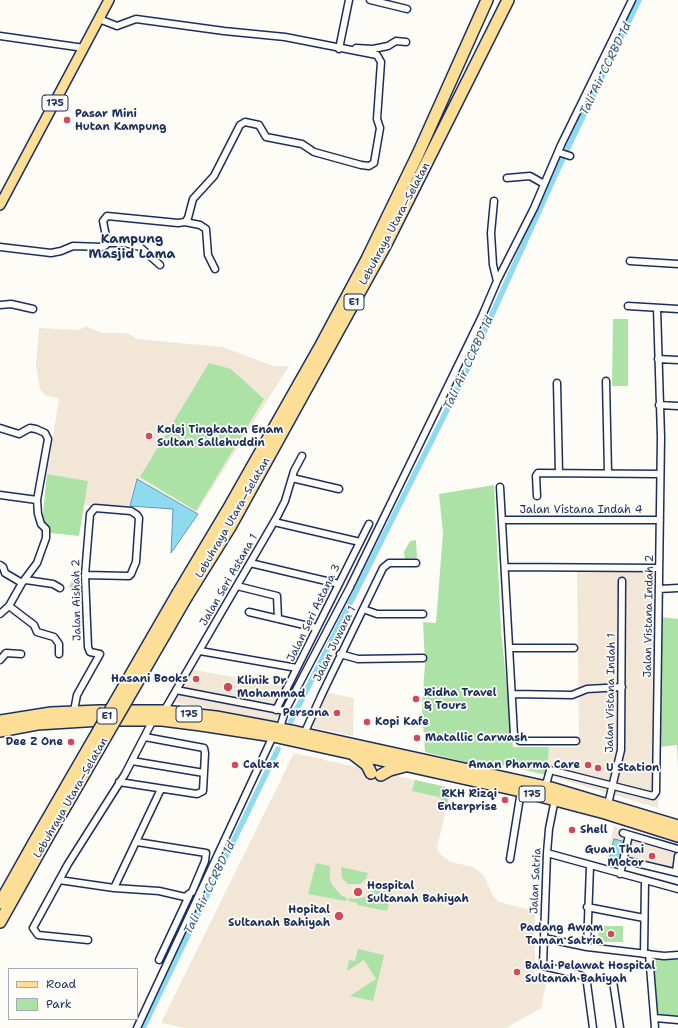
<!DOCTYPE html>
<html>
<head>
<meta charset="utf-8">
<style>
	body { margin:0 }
	#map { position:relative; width:678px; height:1028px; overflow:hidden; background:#fdfcf7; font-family:"Shantell Sans",sans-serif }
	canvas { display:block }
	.legend { position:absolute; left:8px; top:968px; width:130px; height:52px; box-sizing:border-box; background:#fdfcf7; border:1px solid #a3aaba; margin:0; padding:5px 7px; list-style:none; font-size:12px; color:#1b2f5e }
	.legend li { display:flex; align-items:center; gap:8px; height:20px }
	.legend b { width:20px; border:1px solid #a3aaba }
</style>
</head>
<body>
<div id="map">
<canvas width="678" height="1028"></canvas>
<ul class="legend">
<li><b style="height:5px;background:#fdde96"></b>Road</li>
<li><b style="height:11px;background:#ace2a5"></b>Park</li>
</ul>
</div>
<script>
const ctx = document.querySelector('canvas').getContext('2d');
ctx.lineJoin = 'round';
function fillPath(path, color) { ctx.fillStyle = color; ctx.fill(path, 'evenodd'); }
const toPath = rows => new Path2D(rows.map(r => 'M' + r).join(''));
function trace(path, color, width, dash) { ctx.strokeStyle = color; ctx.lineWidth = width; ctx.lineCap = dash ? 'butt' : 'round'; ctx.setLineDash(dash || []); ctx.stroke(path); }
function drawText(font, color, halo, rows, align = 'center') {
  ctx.font = font + ' "Shantell Sans",sans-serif'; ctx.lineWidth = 3.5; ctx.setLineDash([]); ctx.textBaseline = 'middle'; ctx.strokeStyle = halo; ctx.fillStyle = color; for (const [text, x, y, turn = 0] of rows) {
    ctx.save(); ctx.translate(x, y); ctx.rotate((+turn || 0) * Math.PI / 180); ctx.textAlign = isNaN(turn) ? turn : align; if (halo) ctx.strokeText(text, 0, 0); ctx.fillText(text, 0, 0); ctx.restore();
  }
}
fillPath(toPath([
	[86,326,101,333,127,333,137,339,223,347,273,366,289,366,197,512,136,477,129,508,83,505,88,481,47,474,59,398,47,396,40,390,36,366,39,328,79,330],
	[577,571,662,572,658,808,547,775,549,747,579,747],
	[184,668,293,688,276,721,167,701],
	[320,691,354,698,353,736,305,726],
	[294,753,451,788,437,848,441,855,451,862,473,867,479,871,485,878,493,896,499,902,535,911,535,980,546,983,541,1008,506,1028,184,1028,161,1023],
	[614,826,678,845,678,873,607,857]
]), '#f2e7d7');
fillPath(toPath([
	[613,319,628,319,628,386,612,386],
	[209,363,231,369,264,399,196,511,140,477],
	[47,474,88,481,79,536,50,533,49,528,42,523],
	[494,485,501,630,513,747,549,747,547,775,492,763,482,766,425,752,422,708,425,663,423,622,436,623,443,533,439,494],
	[416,540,417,558,405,559,404,552,410,541],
	[81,570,82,587,69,588,76,571],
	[661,617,678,619,678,768,677,745,659,747],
	[415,780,451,788,446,811,443,801,439,797,412,791],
	[316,863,330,866,330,879,332,885,341,895,347,898,346,901,308,894],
	[341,867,368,873,366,879,360,884,348,884,342,878],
	[379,882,380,883,379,890,391,893,387,911,357,905,358,903,348,901,349,898,355,899,367,896,376,888],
	[599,926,623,926,623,942,598,942],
	[358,949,384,955,373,1001,350,996,376,979,364,960,347,971,349,960,355,961],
	[653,955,678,957,678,1017,657,1016]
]), '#ace2a5');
const water = toPath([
	[137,479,198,514,171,553,173,509,130,506,137,479],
	[614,839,626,842,619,871,607,868,614,839]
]);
fillPath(water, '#8edaee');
trace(water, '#6096b4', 1);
trace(toPath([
	[291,721,465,374,563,158,639,0],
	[143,1028,278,749]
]), '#8edaee', 5.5);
const street = toPath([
	[370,0,407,9],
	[0,36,84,48],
	[356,48,373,49,388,46,396,41,406,42],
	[339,49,349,0],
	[558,152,570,156],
	[507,178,530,176,544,184],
	[494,201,491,233,493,265,497,281],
	[185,222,200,225,206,229,208,255,215,269],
	[107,243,125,243,140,247,160,265],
	[0,247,51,253,61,251,73,246,103,247,106,245,107,241,103,221,107,216,178,223,185,222,188,218,193,199,214,176,240,125,245,122,259,125,266,137,302,144,314,152,361,165,369,166,374,163,380,128,377,119,381,62,377,55,285,37,224,31,136,19,117,26,99,19],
	[630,261,678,264],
	[0,305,11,304,33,309],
	[628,306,678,309],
	[658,359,678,360],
	[606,381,608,473],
	[557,383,559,473],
	[659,405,678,406],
	[0,428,19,434,30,428,36,429,45,433,48,439,37,500,38,514,41,524,46,529,46,538,37,563,22,583,9,606,0,614],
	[292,478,339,489],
	[500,487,514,735,520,741,576,741],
	[0,495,37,500],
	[537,496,536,476,538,473,660,474],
	[502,520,660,520],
	[274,522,360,542],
	[250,563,339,584],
	[0,565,3,567,5,573,22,583],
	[505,567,659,568],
	[26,580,53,584,60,588],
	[237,586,277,596,278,619],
	[659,589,678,588],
	[9,606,34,625,37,632,54,637,59,644,59,654],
	[363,609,377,614,423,614],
	[249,612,317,628],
	[510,648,574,648],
	[200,651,297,668],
	[340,654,358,659,423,658],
	[0,660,6,653,21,654],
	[176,690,285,711],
	[512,694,572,695,587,689,622,687],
	[276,710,369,524],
	[74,711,77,695,100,654,90,652,88,647,85,575,90,514,95,508,131,511,137,515,139,518,136,562,131,574,129,576,85,575],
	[164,711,278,515,285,501,294,471,302,456],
	[280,728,285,711,350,587,482,316,497,281,534,208,561,145,632,0],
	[304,734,322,694,383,568,389,563,416,563],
	[132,761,204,773],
	[119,782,197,794,203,791,205,753,204,748,145,737],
	[543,787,547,781,550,770,653,796,656,792,661,437,657,308],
	[555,799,549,829,547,853,543,966,577,974,584,977,587,983,593,1028],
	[608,804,621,750,622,581],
	[623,833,678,849],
	[547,853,678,889],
	[510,859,521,791],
	[624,860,678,873],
	[676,872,678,856],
	[620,874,629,835],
	[59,880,114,888,159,891,185,897,192,892,205,861,206,853,137,842],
	[114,888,161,789],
	[587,907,644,918],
	[544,938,587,947,664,956,678,955],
	[88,940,38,935,33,928,68,864,125,774,153,720],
	[587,947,590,866],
	[644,954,645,881],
	[649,954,655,1028],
	[159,960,189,896],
	[613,981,620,1028],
	[655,1018,678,1020],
	[137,1028,273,736]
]);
const primary = toPath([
	[0,205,109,0]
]);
const highway = toPath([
	[178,593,230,506,320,347,367,259,418,154,487,0],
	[187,596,230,527,386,244,508,0],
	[0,721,51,713,99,711,164,711,216,717,296,732,551,788,678,826],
	[0,731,37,724,101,720,162,720,201,725,273,736,521,791,605,813,678,836],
	[354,755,367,765,371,773],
	[381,775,390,770,405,766],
	[0,903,36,839],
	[0,922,46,840]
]);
trace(street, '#1b2f5e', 9);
trace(primary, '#1b2f5e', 12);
trace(highway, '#1b2f5e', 14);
trace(street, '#fdfcf7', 6);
trace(primary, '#fdde96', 9);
trace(highway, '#fdde96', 11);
const highwayBridge = toPath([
	[36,839,178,593],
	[46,840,187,596]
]);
trace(highwayBridge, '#1b2f5e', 14, []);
trace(highwayBridge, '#fdde96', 11);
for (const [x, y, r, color] of [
	[67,120,4,"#d1495b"],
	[149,436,4,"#d1495b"],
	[196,679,4,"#d1495b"],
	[228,687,5,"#d1495b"],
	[416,699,4,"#d1495b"],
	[337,713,4,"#d1495b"],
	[367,722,4,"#d1495b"],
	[417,738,4,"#d1495b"],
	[71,742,4,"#d1495b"],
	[235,765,4,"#d1495b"],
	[588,765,4,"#d1495b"],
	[598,768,4,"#d1495b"],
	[505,800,4,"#d1495b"],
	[572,830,4,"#d1495b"],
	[652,856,4,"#d1495b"],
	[358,892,5,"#d1495b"],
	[339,916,5,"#d1495b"],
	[611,934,4,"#d1495b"],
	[517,972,4,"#d1495b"]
]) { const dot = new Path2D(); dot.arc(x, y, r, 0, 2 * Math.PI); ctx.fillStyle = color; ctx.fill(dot); trace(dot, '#fdfcf7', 1.5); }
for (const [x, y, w] of [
	[55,103,26],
	[354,302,20],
	[189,714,26],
	[107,716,20],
	[532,794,26]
]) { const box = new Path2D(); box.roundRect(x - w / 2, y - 8, w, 16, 3); ctx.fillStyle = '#fdfcf7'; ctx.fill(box); trace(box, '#1b2f5e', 1); }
drawText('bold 10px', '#1b2f5e', null, [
	["175",55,103],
	["E1",354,302],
	["175",189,714],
	["E1",107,716],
	["175",532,794]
]);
drawText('bold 11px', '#1b2f5e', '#fdfcf7', [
	["Pasar Mini",75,114],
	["Hutan Kampung",75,127],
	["Kolej Tingkatan Enam",157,430],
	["Sultan Sallehuddin",157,443],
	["Hasani Books",188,679,"right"],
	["Klinik Dr",237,681],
	["Mohammad",237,694],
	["Ridha Travel",424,693],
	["& Tours",424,706],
	["Persona",329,713,"right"],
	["Kopi Kafe",375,722],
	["Matallic Carwash",425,738],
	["Dee Z One",63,742,"right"],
	["Caltex",243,765],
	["Aman Pharma Care",580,765,"right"],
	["U Station",606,768],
	["RKH Rizqi",497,794,"right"],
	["Enterprise",497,807,"right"],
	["Shell",580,830],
	["Guan Thai",644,850,"right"],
	["Motor",644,863,"right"],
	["Hospital",367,886],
	["Sultanah Bahiyah",367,899],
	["Hopital",330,910,"right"],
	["Sultanah Bahiyah",330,923,"right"],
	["Padang Awam",603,928,"right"],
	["Taman Satria",603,941,"right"],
	["Balai Pelawat Hospital",525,966],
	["Sultanah Bahiyah",525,979]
], 'left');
drawText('11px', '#1b2f5e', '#fdfcf7', [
	["Lebuhraya Utara–Selatan",395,224,-62],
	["Jalan Vistana Indah 4",581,510],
	["Lebuhraya Utara–Selatan",233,518,-60],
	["Jalan Seri Astana 1",229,580,-60],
	["Jalan Aishah 2",77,600,-91],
	["Jalan Seri Astana 3",314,613,-64],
	["Jalan Vistana Indah 2",649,616,-89],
	["Jalan Juwara 1",335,644,-64],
	["Jalan Vistana Indah 1",611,693,-89],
	["Lebuhraya Utara–Selatan",71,798,-60],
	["Jalan Satria",536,881,-87]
]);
drawText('italic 12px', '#385a82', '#fdfcf7', [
	["Tali Air CCRBD 1d",606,69,-64],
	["Tali Air CCRBD 1d",469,363,-65],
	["Tali Air CCRBD 1d",210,888,-64]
]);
drawText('bold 13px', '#1b2f5e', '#fdfcf7', [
	["Kampung",132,240],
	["Masjid Lama",132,255]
]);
</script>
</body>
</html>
